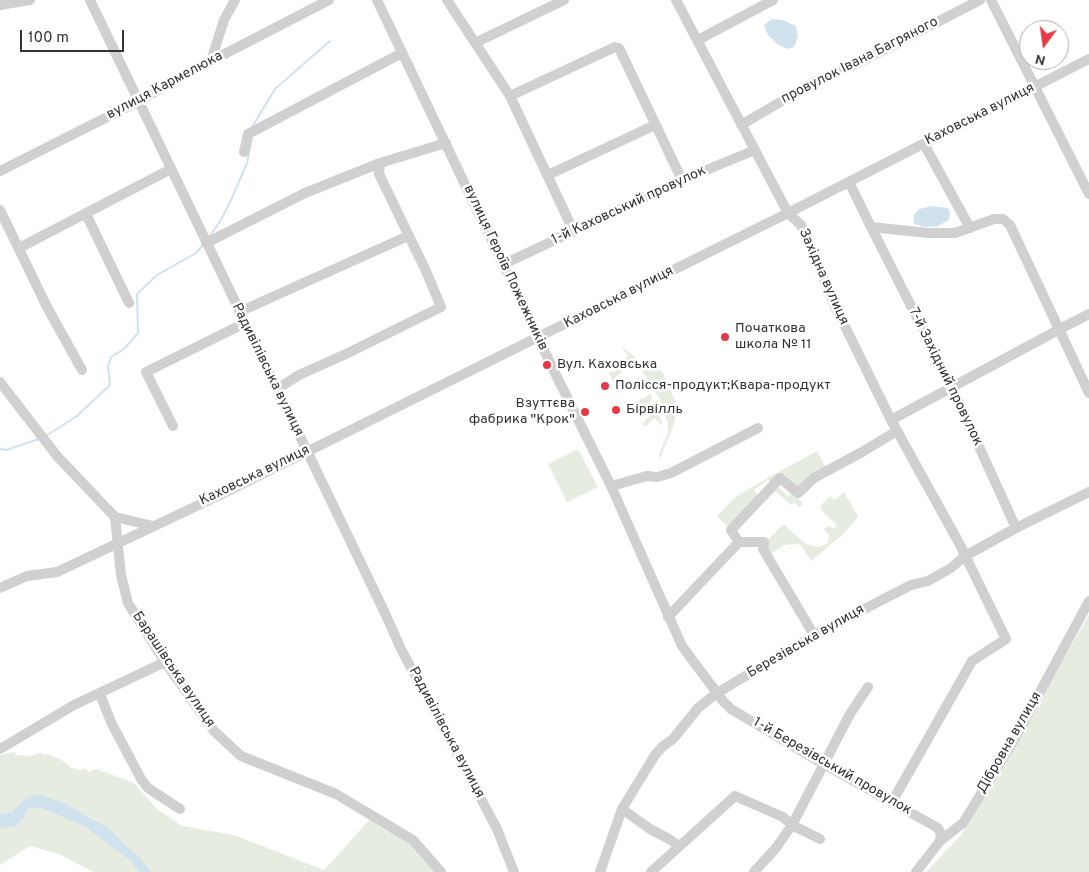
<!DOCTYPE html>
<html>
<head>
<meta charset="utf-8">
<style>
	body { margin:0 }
	#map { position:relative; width:1089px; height:872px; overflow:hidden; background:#fff; font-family:Overpass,sans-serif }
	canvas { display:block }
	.north { position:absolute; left:1019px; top:20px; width:50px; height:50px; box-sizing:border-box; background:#fff; border:1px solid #adadad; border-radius:50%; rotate:194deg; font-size:14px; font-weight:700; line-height:20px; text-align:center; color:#333 }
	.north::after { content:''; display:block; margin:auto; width:18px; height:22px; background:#e63946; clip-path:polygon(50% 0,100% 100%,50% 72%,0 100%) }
	.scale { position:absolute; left:20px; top:30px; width:104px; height:22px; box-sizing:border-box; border:2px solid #333; border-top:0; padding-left:6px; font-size:15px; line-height:18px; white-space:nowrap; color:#333; -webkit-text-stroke:4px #fff; paint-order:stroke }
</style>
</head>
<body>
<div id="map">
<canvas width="1089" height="872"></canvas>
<div class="north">N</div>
<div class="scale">100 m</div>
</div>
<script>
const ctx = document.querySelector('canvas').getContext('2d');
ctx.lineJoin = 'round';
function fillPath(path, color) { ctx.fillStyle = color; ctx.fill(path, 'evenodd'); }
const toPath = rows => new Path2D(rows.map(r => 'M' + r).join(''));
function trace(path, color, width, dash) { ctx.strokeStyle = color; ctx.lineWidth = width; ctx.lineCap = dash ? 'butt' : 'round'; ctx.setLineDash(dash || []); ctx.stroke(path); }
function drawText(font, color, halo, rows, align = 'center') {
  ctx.font = font + ' Overpass,sans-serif'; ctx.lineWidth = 5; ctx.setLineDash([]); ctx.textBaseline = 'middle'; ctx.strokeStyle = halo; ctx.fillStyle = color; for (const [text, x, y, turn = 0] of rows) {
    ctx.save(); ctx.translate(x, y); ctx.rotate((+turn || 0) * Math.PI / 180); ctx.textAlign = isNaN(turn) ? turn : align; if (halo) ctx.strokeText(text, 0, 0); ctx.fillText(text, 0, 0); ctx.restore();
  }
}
fillPath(toPath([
	[620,346,634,356,634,362,626,369,622,363,628,355],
	[640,361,648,364,652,362,663,373,677,406,674,424,660,459,659,455,668,432,668,424,660,399,639,366],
	[619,366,623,371,616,377,622,388,618,391,609,373,611,371,613,373],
	[650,393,652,398,649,403,645,408,642,406,633,413,632,409,642,398,644,399],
	[653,413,659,414,663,426,654,418,645,427,642,424],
	[578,449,598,487,567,502,548,464],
	[817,451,826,468,799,487,771,483,768,480,754,490,759,497,729,528,717,516,734,498,764,480],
	[777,486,788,496,792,493,802,502,802,506,801,505,799,507,794,502,791,505,775,491,767,500,766,499],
	[844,492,858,517,843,534,811,561,801,545,796,544,784,545,769,555,767,541,783,524,805,543,810,545,820,547,827,543,830,536,824,530,825,528,829,526,834,529,837,525,821,510,820,506,830,496,835,500],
	[1089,615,1089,872,926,872,961,835],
	[15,752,16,755,29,756,41,753,44,755,48,754,62,760,70,767,76,769,82,770,84,768,89,772,96,769,134,783,157,809,182,826,234,835,324,870,373,816,413,840,441,872,151,872,128,846,94,819,46,795,35,796,13,811,0,814,0,755],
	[31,808,40,808,84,826,131,861,138,872,93,872,59,854,30,846,0,865,0,828,15,827,23,819,24,814]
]), '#e6ecdf');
fillPath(toPath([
	[772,19,783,20,796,26,798,36,794,47,787,49,777,44,768,35,764,25],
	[931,206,948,208,950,212,949,220,938,226,925,227,914,224,914,215,919,209],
	[42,794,66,804,107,827,140,858,151,872,138,872,131,861,84,826,40,808,31,808,28,810,23,819,15,827,0,828,0,814,13,811,27,797]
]), '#cfe2ee');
trace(toPath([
	[252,127,275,89,330,41],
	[209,237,221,220,232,198,247,163,252,139],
	[46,436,77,416,110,385,108,366,111,357,125,348,138,333,137,294,157,275,196,253,203,245],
	[0,449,6,450,39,439]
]), '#cfe2ee', 2);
trace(toPath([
	[90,0,384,611,401,649,497,829,514,872],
	[377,0,555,373,611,486,682,646,723,701,731,709,825,765,938,828,941,834,940,841],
	[447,0,510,96,574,232],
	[676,0,788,213,801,225,835,306,891,420,959,543,1006,639,972,661,892,802],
	[991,0,1089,194],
	[0,5,30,0],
	[698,40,773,0],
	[475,43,564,0],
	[211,61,224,20,235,0],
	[510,96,615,47,619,48,682,180],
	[741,125,818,80,854,65,980,0],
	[924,144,970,228],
	[244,152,248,134,402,53],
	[0,171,139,101,211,61,329,0],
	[548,175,655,125],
	[849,182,871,227,928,233,955,233,994,219,1003,219,1010,225,1089,393],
	[0,210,47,307,82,370],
	[86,214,129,303],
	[871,227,952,387,1016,528],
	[206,243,305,193,380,163,446,143],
	[19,248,171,169],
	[504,264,682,180,755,150],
	[239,312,408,236],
	[0,382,57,456,115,517,121,575,128,603,165,662,214,731,241,756,336,794,413,840,441,872],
	[277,389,299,375,348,353,441,307,426,271,379,174,380,163],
	[891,420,1060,329,1089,314],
	[173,426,146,372,245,323],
	[611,486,647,476,657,477,671,473,758,428],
	[115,517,153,526],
	[0,588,27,576,57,572,222,494,788,213,1089,59],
	[668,617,739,542],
	[814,635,763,549,764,542,739,542,731,530,780,478,798,493,814,478,862,452,897,431],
	[100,694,111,722,141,779,148,788,180,809],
	[0,749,74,705,165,662],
	[622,809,650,829,669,839,679,846],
	[600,872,622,809,655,755,662,747,673,739,698,708,717,693,814,635,911,585,928,581,951,568,965,556,1016,528,1089,492],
	[651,872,735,796,783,817,792,825,820,839],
	[754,872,776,848,792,825,850,714,868,687],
	[916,872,940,841,963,823,1014,740,1089,601]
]), '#d0d0d0', 10);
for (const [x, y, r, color] of [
	[725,337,5,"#e63946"],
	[547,365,5,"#e63946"],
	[605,386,5,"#e63946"],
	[616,410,5,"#e63946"],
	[585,412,5,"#e63946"]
]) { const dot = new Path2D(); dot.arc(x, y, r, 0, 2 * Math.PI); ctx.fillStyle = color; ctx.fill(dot); trace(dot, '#fff', 2); }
drawText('14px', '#333', '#fff', [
	["провулок Івана Багряного",860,61,-27],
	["вулиця Кармелюка",165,86,-28],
	["Каховська вулиця",980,115,-27],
	["1-й Каховський провулок",629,206,-25],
	["вулиця Героїв Пожежників",505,268,65],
	["Західна вулиця",823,277,66],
	["Каховська вулиця",619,298,-27],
	["Радивілівська вулиця",267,370,64],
	["7-й Західний провулок",945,377,64],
	["Каховська вулиця",255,476,-26],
	["Березівська вулиця",806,642,-30],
	["Барашівська вулиця",173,670,56],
	["Радивілівська вулиця",446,733,62],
	["Дібровна вулиця",1010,743,-60],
	["1-й Березівський провулок",832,767,30]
]);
drawText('14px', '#333', '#fff', [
	["Початкова",735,329],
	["школа № 11",735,345],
	["Вул. Каховська",557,365],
	["Полісся-продукт;Квара-продукт",615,386],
	["Взуттєва",575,404,"right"],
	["фабрика \"Крок\"",575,420,"right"],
	["Бірвілль",626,410]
], 'left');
</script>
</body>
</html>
